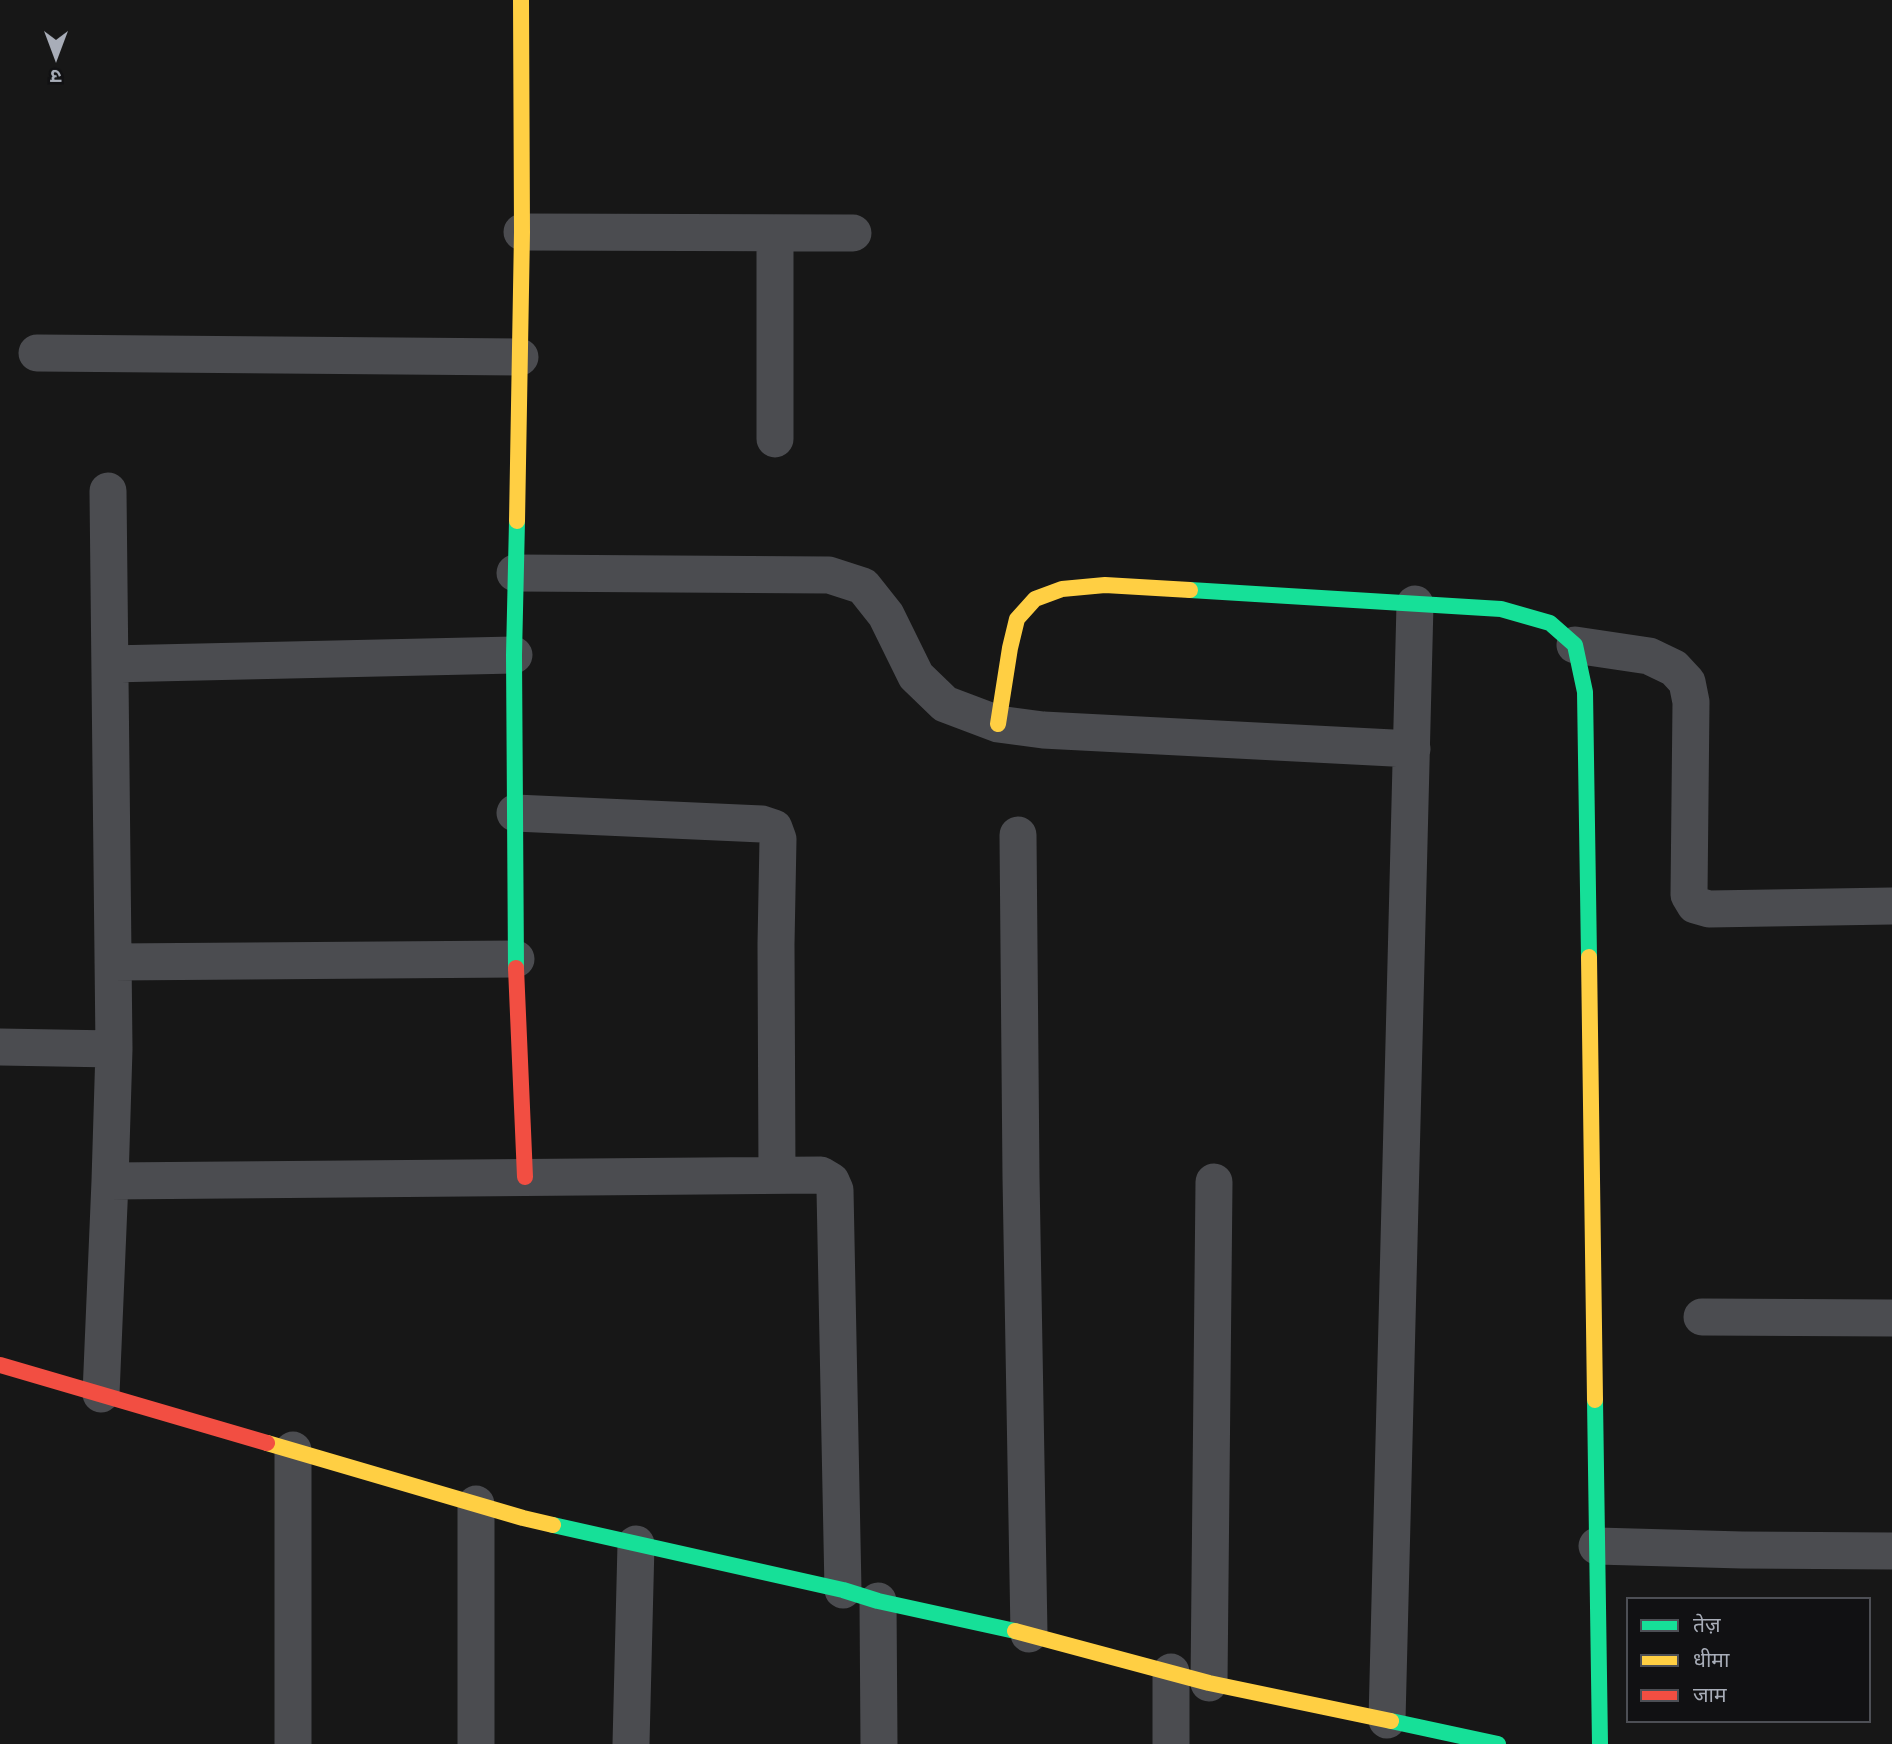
<!DOCTYPE html>
<html>
<head>
<meta charset="utf-8">
<style>
	body { margin:0 }
	#map { position:relative; width:1892px; height:1744px; overflow:hidden; background:#171717; font-family:"PT Sans","Noto Sans Devanagari",sans-serif }
	canvas { display:block }
	.legend { position:absolute; left:1626px; top:1597px; width:245px; height:126px; box-sizing:border-box; background:#111113; border:2px solid #4d4f55; margin:0; padding:9px 12px; list-style:none; font-size:21px; color:#a8adb8 }
	.legend li { display:flex; align-items:center; gap:14px; height:35px }
	.legend b { width:35px; border:2px solid #4d4f55 }
	.north { position:absolute; left:21px; top:21px; width:70px; height:70px; -webkit-text-stroke:5px #111113; paint-order:stroke; rotate:180deg; font-size:19px; font-weight:700; line-height:28px; text-align:center; color:#a8adb8 }
	.north::after { content:''; display:block; margin:auto; width:24px; height:32px; background:#a8adb8; clip-path:polygon(50% 0,100% 100%,50% 72%,0 100%) }
</style>
</head>
<body>
<div id="map">
<canvas width="1892" height="1744"></canvas>
<ul class="legend">
<li><b style="height:9px;background:#16e098"></b>तेज़</li>
<li><b style="height:9px;background:#ffcf43"></b>धीमा</li>
<li><b style="height:9px;background:#f24e42"></b>जाम</li>
</ul>
<div class="north">उ</div>
</div>
<script>
const ctx = document.querySelector('canvas').getContext('2d');
ctx.lineJoin = 'round';
const toPath = rows => new Path2D(rows.map(r => 'M' + r).join(''));
function trace(path, color, width, dash) { ctx.strokeStyle = color; ctx.lineWidth = width; ctx.lineCap = dash ? 'butt' : 'round'; ctx.setLineDash(dash || []); ctx.stroke(path); }
trace(toPath([
	[522,232,853,233],
	[775,233,775,439],
	[37,353,520,357],
	[515,573,829,575,863,586,886,615,916,676,945,704,998,724,1043,730,1412,749],
	[1575,645,1649,656,1674,668,1687,682,1691,702,1689,895,1695,905,1709,909,1892,906],
	[110,664,514,655],
	[515,813,762,824,774,828,778,839,776,944,777,1175],
	[1018,835,1021,1177,1029,1634],
	[113,962,516,959],
	[0,1047,114,1049],
	[110,1181,821,1175,831,1181,835,1190,843,1590],
	[1702,1317,1892,1318],
	[101,1394,110,1181,114,1049,108,491],
	[476,1504,476,1744],
	[1597,1546,1742,1550,1892,1551],
	[878,1601,879,1744],
	[1209,1683,1214,1182],
	[1387,1720,1415,604],
	[293,1744,293,1450],
	[631,1744,636,1544],
	[1171,1744,1171,1672]
]), '#4b4c50', 37);
trace(toPath([
	[1190,590,1501,609,1550,623,1575,645,1585,692,1589,957],
	[516,968,514,655,517,521],
	[1595,1400,1600,1744],
	[553,1525,843,1590,878,1601,1015,1631],
	[1391,1721,1498,1744]
]), '#16e098', 16);
trace(toPath([
	[517,521,522,232,521,0],
	[998,724,1010,648,1017,619,1035,599,1062,589,1105,585,1190,590],
	[1589,957,1595,1400],
	[267,1443,523,1518,553,1525],
	[1015,1631,1209,1683,1391,1721]
]), '#ffcf43', 16);
trace(toPath([
	[516,968,525,1177],
	[0,1365,267,1443]
]), '#f24e42', 16);
</script>
</body>
</html>
